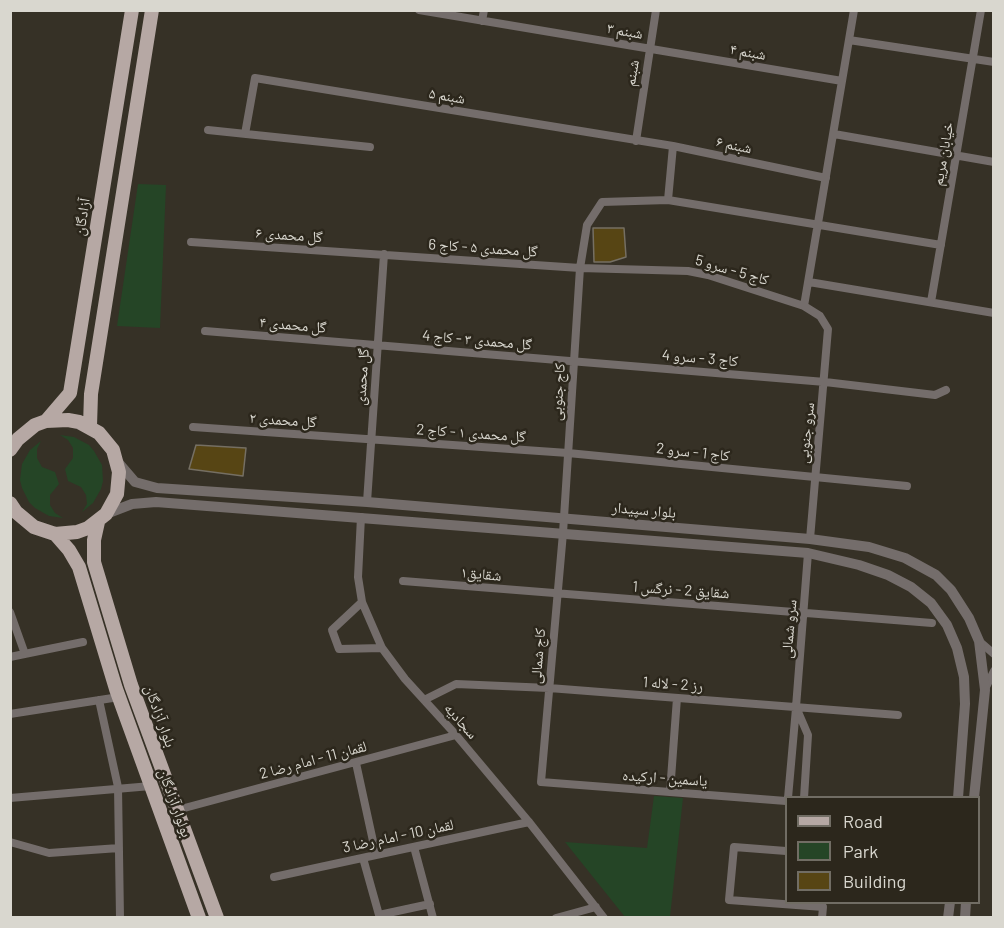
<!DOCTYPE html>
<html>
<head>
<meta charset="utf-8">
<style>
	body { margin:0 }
	#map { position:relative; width:1004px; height:928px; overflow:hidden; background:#363126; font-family:Barlow,sans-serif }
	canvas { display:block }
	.frame { position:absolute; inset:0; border:12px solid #d9d7cf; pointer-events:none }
	.legend { position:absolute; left:785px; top:796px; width:195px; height:108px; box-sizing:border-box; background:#2c271c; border:2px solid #716d64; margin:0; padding:8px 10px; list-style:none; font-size:18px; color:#d9d7cf }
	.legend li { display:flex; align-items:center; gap:12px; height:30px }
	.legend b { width:30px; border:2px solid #716d64 }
</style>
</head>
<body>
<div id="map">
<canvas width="1004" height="928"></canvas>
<div class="frame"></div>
<ul class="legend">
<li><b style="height:8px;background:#b6a8a4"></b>Road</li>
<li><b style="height:16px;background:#254526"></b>Park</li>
<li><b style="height:16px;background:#574514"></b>Building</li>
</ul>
</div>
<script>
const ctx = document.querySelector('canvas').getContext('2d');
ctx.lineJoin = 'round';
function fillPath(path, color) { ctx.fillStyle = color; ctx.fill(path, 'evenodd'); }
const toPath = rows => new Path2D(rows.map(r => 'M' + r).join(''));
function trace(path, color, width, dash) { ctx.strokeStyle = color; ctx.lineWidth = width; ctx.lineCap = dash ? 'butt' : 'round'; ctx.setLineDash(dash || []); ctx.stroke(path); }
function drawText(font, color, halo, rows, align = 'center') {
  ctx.font = font + ' Barlow,"Noto Naskh Arabic",sans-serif'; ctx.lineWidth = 5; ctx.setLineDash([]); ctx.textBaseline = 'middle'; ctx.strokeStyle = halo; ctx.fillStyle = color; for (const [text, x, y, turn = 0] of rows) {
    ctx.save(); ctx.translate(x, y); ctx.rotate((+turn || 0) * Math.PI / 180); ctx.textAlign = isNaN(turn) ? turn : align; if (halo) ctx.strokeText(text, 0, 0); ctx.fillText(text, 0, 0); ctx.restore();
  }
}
fillPath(toPath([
	[138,184,166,185,160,328,117,326],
	[60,435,74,437,89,445,94,451,102,465,103,481,101,489,93,503,82,512,87,504,86,495,81,487,68,481,65,469,73,458,73,448,68,440],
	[41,441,37,449,37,458,42,467,55,472,59,484,50,495,50,505,55,513,63,518,49,516,35,508,29,502,22,488,20,480,22,464,30,450],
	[654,796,683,798,670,917,625,917,565,842,647,848]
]), '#254526');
const building = toPath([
	[593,228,624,228,626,257,610,262,594,262,593,228],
	[196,445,246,448,243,476,189,469,196,445]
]);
fillPath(building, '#574514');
trace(building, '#756f63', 1.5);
trace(toPath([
	[419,10,842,81],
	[482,21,484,10],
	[849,40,994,62],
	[208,130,370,147],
	[245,134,255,78,673,146,826,178],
	[834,134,994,162],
	[636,141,656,10],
	[668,200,673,146],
	[191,242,580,268,688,271,708,275,804,306,820,316,828,329,810,539],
	[809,282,994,313],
	[931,302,981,10],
	[804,306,854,10],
	[205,331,825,382,935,395,946,390],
	[193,427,568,453,907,486],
	[367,502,384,254],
	[361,517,358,577,362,602,382,648,405,679,456,735,529,822,604,918],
	[403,581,932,623],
	[362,602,332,630,339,649,382,648],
	[10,612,25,654],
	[979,641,994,654],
	[10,657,83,642],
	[985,689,994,671],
	[99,700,118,787,120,918],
	[424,700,456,684,549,688,898,715],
	[10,714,119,697],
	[356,763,376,855],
	[670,792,677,698],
	[10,798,151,786],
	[788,798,796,708],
	[804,798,808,735,796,707,808,553],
	[786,801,541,782,563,533,580,268,587,225,602,202,668,200,941,245],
	[177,810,456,735],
	[10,842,49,853,119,848],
	[414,847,433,918],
	[786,851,734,847,729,900,823,907,822,918],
	[363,858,379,915,430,904],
	[274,877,529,822],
	[556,918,596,907]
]), '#746d6b', 8);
trace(toPath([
	[117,461,135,482,157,488,367,502,810,539,869,547,905,558,936,575,951,590,969,618,979,641,985,690,974,798],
	[106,514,132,504,156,502,808,553,859,565,888,575,911,587,931,603,947,625,957,648,964,677,965,704,958,798],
	[948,918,950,902],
	[965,918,966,902]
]), '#746d6b', 10);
trace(toPath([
	[46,421,70,393,132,10],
	[90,426,91,394,152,10],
	[10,450,18,439,35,425,46,421,68,420,79,422,99,433,113,450,119,472,117,494,106,514,88,528,77,532,55,534,34,527,16,512,10,503],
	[98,522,94,540,94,562,131,685,217,918],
	[55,534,69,550,79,567,116,689,199,918]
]), '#b6a8a4', 14);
drawText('15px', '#d9d7cf', '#2c271c', [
	["شبنم ۳",625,31,10],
	["شبنم ۴",748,52,10],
	["شبنم",632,73,-81],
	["شبنم ۵",447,96,9],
	["شبنم ۶",734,145,12],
	["خیابان مریم",943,154,-80],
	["آزادگان",82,217,-81],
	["گل محمدی ۶",289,235,4],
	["گل محمدی ۵ - کاج 6",483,248,4],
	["کاج 5 - سرو 5",732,270,16],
	["گل محمدی ۴",293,325,5],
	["گل محمدی ۳ - کاج 4",477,340,5],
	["کاج 3 - سرو 4",700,358,5],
	["گل محمدی",362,377,-86],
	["کاج جنوبی",558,392,-86],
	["گل محمدی ۲",283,420,4],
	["گل محمدی ۱ - کاج 2",471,433,4],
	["سرو جنوبی",806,433,-84],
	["کاج 1 - سرو 2",693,452,6],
	["بلوار سپیدار",644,510,5],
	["شقایق۱",481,574,5],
	["شقایق 2 - نرگس 1",681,590,4],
	["سرو شمالی",789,629,-85],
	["کاج شمالی",538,656,-85],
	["رز 2 - لاله 1",673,684,4],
	["بلوار آزادگان",160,716,70],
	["سجادیه",461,721,49],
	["لقمان 11 - امام رضا 2",313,760,-15],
	["یاسمین - ارکیده",665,778,4],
	["بولوار آزادگان",175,803,70],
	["لقمان 10 - امام رضا 3",398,836,-12]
]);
</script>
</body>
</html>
